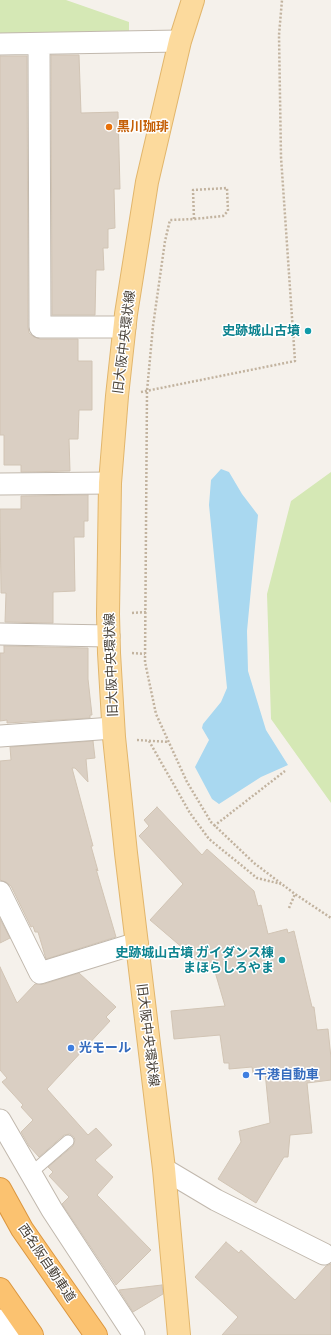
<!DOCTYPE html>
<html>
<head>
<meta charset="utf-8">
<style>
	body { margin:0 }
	canvas { display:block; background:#f5f1eb }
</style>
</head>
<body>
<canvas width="331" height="1335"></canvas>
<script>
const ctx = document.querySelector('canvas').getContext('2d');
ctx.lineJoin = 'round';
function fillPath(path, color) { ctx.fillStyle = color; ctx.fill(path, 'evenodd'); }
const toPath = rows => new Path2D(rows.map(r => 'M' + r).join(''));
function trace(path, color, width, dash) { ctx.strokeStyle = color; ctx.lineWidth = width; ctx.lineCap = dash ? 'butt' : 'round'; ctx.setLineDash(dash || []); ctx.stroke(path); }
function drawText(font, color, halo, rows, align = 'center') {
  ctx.font = font + ' "Exo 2","Noto Sans JP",sans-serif'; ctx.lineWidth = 3; ctx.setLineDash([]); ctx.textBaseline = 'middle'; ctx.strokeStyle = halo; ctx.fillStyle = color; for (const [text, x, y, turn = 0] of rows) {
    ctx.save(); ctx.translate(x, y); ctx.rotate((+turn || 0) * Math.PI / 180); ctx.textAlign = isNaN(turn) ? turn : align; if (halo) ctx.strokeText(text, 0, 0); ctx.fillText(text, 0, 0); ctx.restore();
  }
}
fillPath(toPath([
	[0,0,66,0,129,22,129,33,0,33],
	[331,472,331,803,271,719,267,594,291,501]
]), '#d5e8b5');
fillPath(toPath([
	[221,469,229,472,242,494,258,515,247,631,248,671,266,730,288,765,261,777,219,804,212,799,195,767,209,740,202,728,203,724,221,702,227,688,209,505,211,480]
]), '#a9d8f0');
const building = toPath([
	[51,55,79,55,81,113,118,112,120,189,114,189,115,228,108,229,108,248,103,248,104,270,96,270,95,315,52,315,51,55],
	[0,56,27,56,28,327,29,333,34,337,40,339,78,339,78,361,92,361,92,410,79,410,78,439,69,439,70,471,21,472,21,465,4,465,4,435,0,435,0,56],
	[88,495,88,521,84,521,84,537,74,537,75,591,53,592,53,623,5,622,6,593,1,593,0,509,21,509,21,496,88,495],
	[4,646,88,648,88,679,92,715,90,715,90,718,7,723,7,720,0,721,0,653,4,653,4,646],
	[93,741,95,758,86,759,88,782,75,768,72,768,93,846,91,846,98,871,96,869,116,937,46,959,38,932,35,932,33,926,31,927,11,886,6,882,0,880,0,761,11,760,10,747,93,741],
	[157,807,202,855,207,849,254,891,258,906,261,905,268,934,287,929,288,933,294,931,312,1007,314,1007,317,1030,328,1029,331,1058,331,1080,307,1083,312,1133,290,1135,288,1157,284,1157,256,1203,218,1179,241,1142,239,1131,270,1123,265,1072,253,1073,252,1067,229,1069,229,1063,224,1063,220,1035,174,1039,171,1011,225,1006,213,965,205,967,150,920,183,884,139,836,149,826,144,820,157,807],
	[0,919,10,938,0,943,0,919],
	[0,967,17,1003,35,984,44,984,79,973,116,1007,106,1017,110,1021,47,1089,88,1135,96,1128,112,1145,95,1160,113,1177,97,1195,151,1250,116,1285,62,1204,69,1197,49,1176,53,1172,48,1167,73,1146,75,1140,74,1137,70,1134,64,1135,39,1157,29,1146,21,1132,33,1120,21,1107,23,1105,2,1082,7,1078,0,1070,0,967],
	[226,1242,239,1253,241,1250,295,1300,326,1266,331,1264,331,1335,222,1335,238,1317,195,1277,226,1242],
	[162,1285,163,1294,133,1312,119,1290,162,1285]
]);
fillPath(building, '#dacfc3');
trace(building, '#d1c4b4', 1);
const lane = toPath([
	[31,1173,68,1141]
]);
const street = toPath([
	[0,44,180,41],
	[39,45,40,327,125,327],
	[0,484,110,483],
	[0,634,109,636],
	[0,736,113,728],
	[0,892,40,973,137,943],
	[0,1120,52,1210,134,1335],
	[164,1169,216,1200,324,1254],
	[0,1320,10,1335]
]);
const primary = toPath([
	[179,1335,164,1169,126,853,114,737,109,653,108,614,110,483,117,396,126,314,147,182,180,41,193,0]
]);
const highway = toPath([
	[0,1189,22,1229,96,1335],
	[0,1289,32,1335]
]);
trace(lane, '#c1b8ad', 13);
trace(street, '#c1b8ad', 23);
trace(primary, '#e2b66c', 24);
trace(highway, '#db963f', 24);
trace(toPath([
	[194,219,193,190,227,188,228,211,223,216,194,219,170,220,165,241,153,326,147,391,145,662,156,714,187,782,211,822,254,863,295,894,331,918],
	[141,392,295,361,281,157,279,35,282,0],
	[132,613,146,612],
	[132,653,145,654],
	[137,740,169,742],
	[149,741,190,813,209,839,257,878,281,884],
	[214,826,285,771],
	[289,908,295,894]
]), '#c2b39f', 2.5, [2, 2]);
trace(lane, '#fff', 11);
trace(street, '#fff', 21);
trace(primary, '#fcda9d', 22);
trace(highway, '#fbc270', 22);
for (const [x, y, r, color] of [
	[109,127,4,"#e8710a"],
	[308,331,4,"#0f9aa8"],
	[282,960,4,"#0f9aa8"],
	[71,1048,4,"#3f7fe0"],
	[246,1075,4,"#3f7fe0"]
]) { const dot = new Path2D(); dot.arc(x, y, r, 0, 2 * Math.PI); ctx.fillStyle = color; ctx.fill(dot); trace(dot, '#fff', 1.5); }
drawText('bold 13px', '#c56008', '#fff', [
	["黒川珈琲",117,127]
], 'left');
drawText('bold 13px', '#0d838f', '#fff', [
	["史跡城山古墳",300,331],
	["史跡城山古墳 ガイダンス棟",274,953],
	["まほらしろやま",274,968]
], 'right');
drawText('13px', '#494239', '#fff', [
	["旧大阪中央環状線",124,342,-83],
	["旧大阪中央環状線",111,665,-92],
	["旧大阪中央環状線",148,1035,83],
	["西名阪自動車道",47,1263,56]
]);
drawText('bold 13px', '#366cbe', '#fff', [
	["光モール",79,1048],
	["千港自動車",254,1075]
], 'left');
</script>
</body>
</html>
